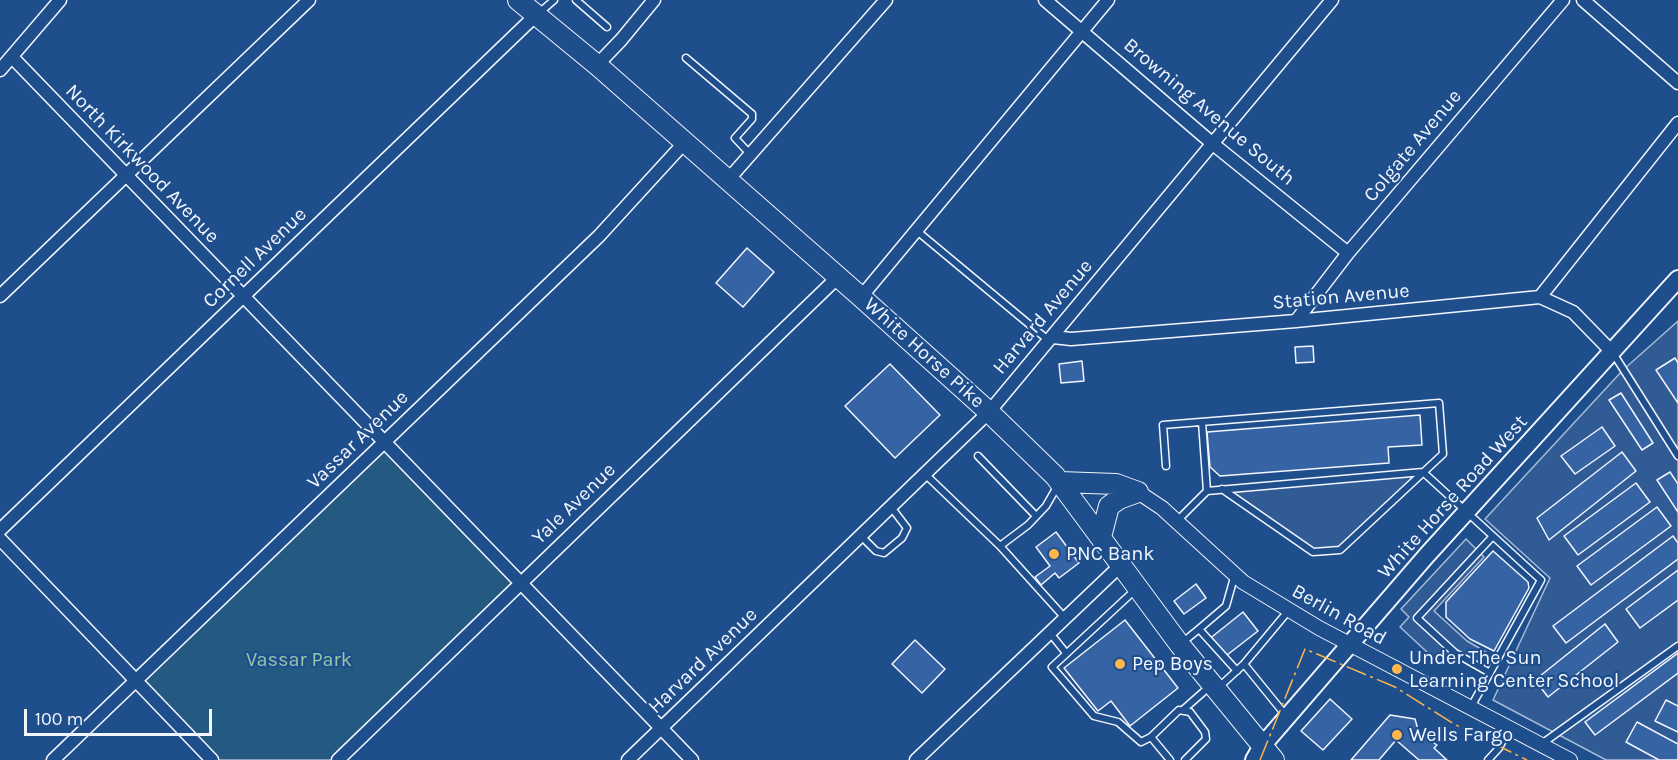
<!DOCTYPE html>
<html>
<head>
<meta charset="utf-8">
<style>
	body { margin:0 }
	#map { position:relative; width:1678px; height:760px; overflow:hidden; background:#1f4e8c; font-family:Karla,sans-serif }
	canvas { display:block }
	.scale { position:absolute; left:24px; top:709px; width:188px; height:27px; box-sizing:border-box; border:3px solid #f2f6ff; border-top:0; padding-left:8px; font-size:18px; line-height:21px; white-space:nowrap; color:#f2f6ff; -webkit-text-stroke:4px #1f4e8c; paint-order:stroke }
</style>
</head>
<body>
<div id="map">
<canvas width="1678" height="760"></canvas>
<div class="scale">100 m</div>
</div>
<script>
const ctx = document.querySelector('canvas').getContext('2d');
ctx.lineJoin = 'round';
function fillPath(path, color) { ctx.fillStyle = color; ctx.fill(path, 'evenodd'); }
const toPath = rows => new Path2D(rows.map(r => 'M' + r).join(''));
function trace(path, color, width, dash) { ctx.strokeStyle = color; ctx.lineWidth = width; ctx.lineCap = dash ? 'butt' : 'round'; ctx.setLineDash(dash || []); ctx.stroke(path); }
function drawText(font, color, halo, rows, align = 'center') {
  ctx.font = font + ' Karla,sans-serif'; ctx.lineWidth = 4.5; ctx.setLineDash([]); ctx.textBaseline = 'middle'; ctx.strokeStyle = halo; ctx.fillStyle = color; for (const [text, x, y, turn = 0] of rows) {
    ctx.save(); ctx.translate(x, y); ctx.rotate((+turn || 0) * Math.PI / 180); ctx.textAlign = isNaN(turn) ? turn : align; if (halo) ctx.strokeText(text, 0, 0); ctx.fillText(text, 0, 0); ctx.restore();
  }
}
const green = toPath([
	[384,441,521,582,338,760,212,760,135,681,384,441]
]);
fillPath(green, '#245a82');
trace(green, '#a8bbd7', 1.5);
const parking = toPath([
	[1678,321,1678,760,1606,760,1493,700,1550,578,1485,519,1623,370,1678,321],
	[1423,472,1340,550,1313,552,1222,489,1423,472],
	[1466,539,1484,557,1434,611,1467,641,1486,652,1478,667,1454,652,1441,665,1400,627,1409,617,1401,609,1466,539]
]);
fillPath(parking, '#305b95');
trace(parking, '#a8bbd7', 1.5);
const building = toPath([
	[747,248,774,272,743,307,716,283,747,248],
	[1313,346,1314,362,1296,363,1295,347,1313,346],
	[1675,358,1678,363,1678,403,1656,370,1675,358],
	[1082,361,1084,381,1061,383,1059,364,1082,361],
	[890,364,940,415,895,458,845,406,890,364],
	[1621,393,1653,443,1642,450,1609,400,1621,393],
	[1420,415,1422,445,1388,447,1389,463,1220,476,1210,467,1207,432,1420,415],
	[1602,427,1615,446,1575,474,1561,456,1602,427],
	[1622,452,1636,471,1549,540,1537,518,1622,452],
	[1670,472,1678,484,1678,512,1657,480,1670,472],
	[1636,483,1650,502,1578,555,1564,536,1636,483],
	[1657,507,1671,526,1591,585,1577,566,1657,507],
	[1056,532,1079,563,1059,578,1055,573,1041,585,1035,577,1050,566,1036,547,1056,532],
	[1673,536,1678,543,1678,559,1566,643,1553,626,1673,536],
	[1493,551,1528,582,1529,588,1494,651,1470,639,1446,617,1446,602,1493,551],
	[1678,570,1678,600,1640,628,1626,609,1678,570],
	[1196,584,1206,598,1184,614,1174,601,1196,584],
	[1243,612,1258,631,1222,659,1208,640,1243,612],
	[1125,620,1178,688,1130,726,1111,701,1098,711,1064,668,1125,620],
	[1605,624,1618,642,1548,697,1535,680,1605,624],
	[915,640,945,669,922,693,892,664,915,640],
	[1678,653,1678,673,1595,735,1585,722,1678,653],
	[1330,699,1352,719,1323,750,1301,731,1330,699],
	[1666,700,1678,706,1678,732,1655,721,1666,700],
	[1390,715,1415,719,1419,733,1437,745,1434,748,1447,760,1419,760,1396,740,1379,760,1351,760,1390,715],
	[1637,722,1678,744,1678,760,1659,760,1626,742,1637,722]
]);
fillPath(building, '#3563a3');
trace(building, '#f2f6ff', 1.5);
const service = toPath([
	[576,0,607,27],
	[539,13,554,0],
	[686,58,752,114,752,119,735,138,750,154],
	[917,231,1048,340],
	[1613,353,1678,456],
	[1202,422,1207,491],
	[978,456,1036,516],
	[1166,466,1163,425,1439,403,1443,454,1340,550,1313,552,1222,489],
	[925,474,1000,546,1028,525,1046,506,1058,485],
	[1177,521,1207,491,1423,472,1541,580,1471,707],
	[861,536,876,551,884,553,902,538,907,528,891,507],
	[1000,546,1065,618],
	[1135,590,1052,667,1094,716,1118,722,1141,742,1151,737,1179,710,1190,712,1205,732,1206,739,1185,760],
	[1199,629,1226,606,1235,574],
	[1050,633,1066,653],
	[1183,642,1199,629,1237,671],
	[1244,664,1289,610],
	[1490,673,1455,653,1417,618,1493,536],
	[1219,687,1244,664,1287,717],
	[1184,709,1209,687],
	[1151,737,1170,760],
	[1543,743,1678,646],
	[1488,760,1499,748,1509,728]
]);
const minor = toPath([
	[1045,0,1213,144,1348,253],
	[1583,0,1678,83],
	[12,57,692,760],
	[597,65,621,40,654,0],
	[0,70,60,0],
	[727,181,886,0],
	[0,296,309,0],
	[861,297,1108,0],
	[1540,297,1678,123],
	[1296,321,1348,253,1563,0],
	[1053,337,1071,339,1296,321,1540,297,1573,312,1613,353],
	[0,530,536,15],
	[0,539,212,760],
	[53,760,599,236,685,142],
	[338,760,838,277],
	[628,760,989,412,1332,0],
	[916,760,1122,564]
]);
const tertiary = toPath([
	[1138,492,1162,508,1243,582,1319,628,1570,760]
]);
const secondary = toPath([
	[1254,760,1262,746,1427,555,1678,279]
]);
const trunk = toPath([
	[518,0,597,65,861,297,989,412,1055,476,1180,645,1274,760],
	[1060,482,1116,484,1138,492],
	[1101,537,1109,506,1119,499,1138,492]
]);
trace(service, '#f2f6ff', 9);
trace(minor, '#f2f6ff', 15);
trace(tertiary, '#f2f6ff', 16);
trace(secondary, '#f2f6ff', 20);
trace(trunk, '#f2f6ff', 22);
trace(service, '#1f4e8c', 6);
trace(minor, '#1f4e8c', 12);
trace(tertiary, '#1f4e8c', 14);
trace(secondary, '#1f4e8c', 16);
trace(trunk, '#1f4e8c', 20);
trace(toPath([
	[1260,760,1305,649,1395,687,1454,724,1527,760]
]), '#ffb74d', 1.5, [21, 4.5, 3, 4.5]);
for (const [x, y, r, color] of [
	[1054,554,6,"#ffb74d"],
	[1120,664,6,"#ffb74d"],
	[1397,669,6,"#ffb74d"],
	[1397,735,6,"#ffb74d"]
]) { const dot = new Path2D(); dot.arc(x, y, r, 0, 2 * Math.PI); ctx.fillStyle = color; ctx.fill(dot); trace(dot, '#1f4e8c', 2); }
drawText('20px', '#f2f6ff', '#1f4e8c', [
	["Browning Avenue South",1209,112,40],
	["Colgate Avenue",1413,146,-50],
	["North Kirkwood Avenue",142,164,46],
	["Cornell Avenue",255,258,-44],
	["Station Avenue",1341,297,-5],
	["Harvard Avenue",1043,317,-50],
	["White Horse Pike",924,353,42],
	["Vassar Avenue",358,440,-44],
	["White Horse Road West",1453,497,-48],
	["Yale Avenue",574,504,-44],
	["Berlin Road",1339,615,29],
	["Harvard Avenue",703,661,-44]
]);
drawText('20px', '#f2f6ff', '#1f4e8c', [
	["PNC Bank",1066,554],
	["Under The Sun",1409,658],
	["Learning Center School",1409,681],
	["Pep Boys",1132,664],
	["Wells Fargo",1409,735]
], 'left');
drawText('20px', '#97c8a6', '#1f4e8c', [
	["Vassar Park",299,660]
]);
</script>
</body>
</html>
